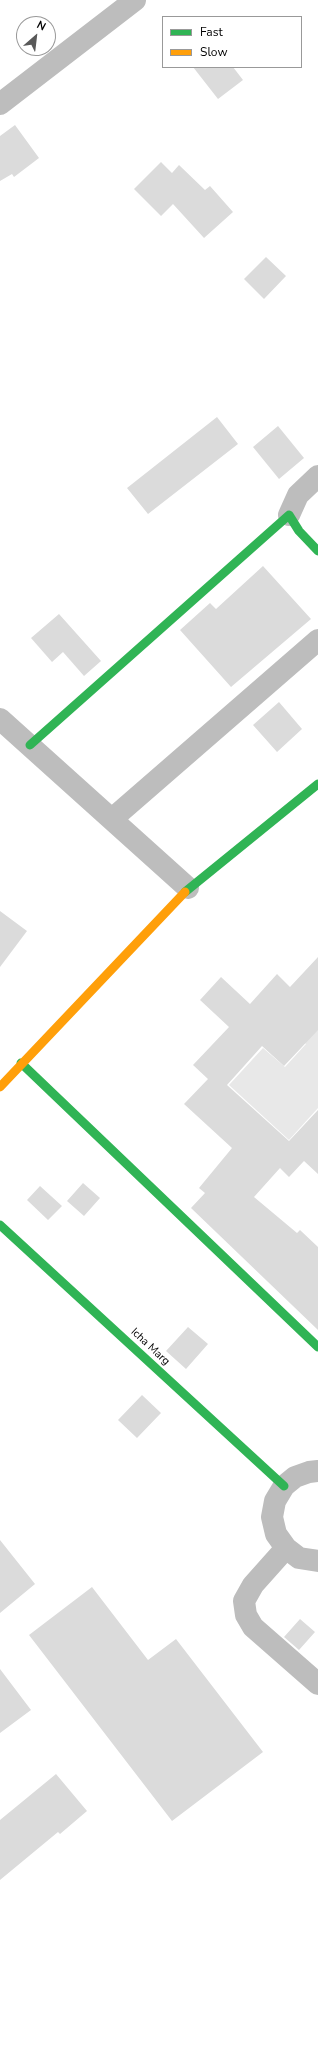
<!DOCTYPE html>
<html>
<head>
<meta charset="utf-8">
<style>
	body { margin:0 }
	#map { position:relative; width:318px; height:2058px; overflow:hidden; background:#fff; font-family:"Nunito Sans",sans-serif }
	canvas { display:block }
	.legend { position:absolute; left:162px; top:16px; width:140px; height:52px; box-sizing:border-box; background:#fff; border:1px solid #999; margin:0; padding:5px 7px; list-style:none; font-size:12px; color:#000 }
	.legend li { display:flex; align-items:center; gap:8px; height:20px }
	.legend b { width:20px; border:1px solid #999 }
	.north { position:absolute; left:16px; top:16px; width:40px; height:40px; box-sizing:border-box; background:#fff; border:1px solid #999; border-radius:50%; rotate:28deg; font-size:11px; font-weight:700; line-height:16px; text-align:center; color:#000 }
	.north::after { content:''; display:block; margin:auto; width:14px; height:18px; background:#595959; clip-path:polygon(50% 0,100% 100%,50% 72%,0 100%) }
</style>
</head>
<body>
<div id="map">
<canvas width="318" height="2058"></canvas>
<ul class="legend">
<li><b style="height:5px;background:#30b455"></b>Fast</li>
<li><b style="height:5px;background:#ff9f0a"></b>Slow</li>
</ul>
<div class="north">N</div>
</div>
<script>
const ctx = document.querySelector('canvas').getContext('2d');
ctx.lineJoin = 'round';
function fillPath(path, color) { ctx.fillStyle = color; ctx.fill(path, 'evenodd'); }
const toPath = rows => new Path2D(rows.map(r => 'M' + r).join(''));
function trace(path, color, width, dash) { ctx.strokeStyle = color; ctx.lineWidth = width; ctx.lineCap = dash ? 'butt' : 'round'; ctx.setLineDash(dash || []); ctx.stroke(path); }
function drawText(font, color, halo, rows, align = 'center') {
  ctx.font = font + ' "Nunito Sans",sans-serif'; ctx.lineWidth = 4; ctx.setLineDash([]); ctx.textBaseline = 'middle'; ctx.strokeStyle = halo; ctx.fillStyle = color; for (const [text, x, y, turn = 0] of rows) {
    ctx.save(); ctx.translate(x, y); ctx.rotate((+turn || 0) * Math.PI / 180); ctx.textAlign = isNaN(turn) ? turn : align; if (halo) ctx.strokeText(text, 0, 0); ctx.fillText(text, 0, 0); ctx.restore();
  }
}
fillPath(toPath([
	[318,1022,318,1108,289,1140,229,1085,263,1048,285,1067,306,1044,285,1024]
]), '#e8e8e8');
fillPath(toPath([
	[193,67,233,67,243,80,218,99],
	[15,125,39,158,14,177,12,174,0,181,0,136],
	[161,162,172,173,179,165,205,190,210,186,233,212,204,238,173,204,161,216,134,189],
	[266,257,286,276,264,299,244,279],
	[217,417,238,444,148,514,127,488],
	[278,426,304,458,279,479,253,447],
	[263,566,311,619,231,687,180,630,210,603,216,609],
	[59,614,101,661,84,676,63,652,52,662,31,638],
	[279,702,302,729,277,752,253,725],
	[0,911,27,931,0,967],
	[318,957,318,1030,284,1066,262,1046,227,1085,289,1141,318,1110,318,1174,304,1161,289,1177,280,1168,254,1197,297,1233,300,1230,318,1247,318,1330,191,1208,205,1193,199,1188,232,1148,184,1104,208,1079,193,1065,229,1027,200,1000,221,977,250,1004,277,974,290,987],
	[83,1183,100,1198,84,1216,67,1201],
	[40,1186,62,1206,48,1220,27,1200],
	[188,1327,208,1344,186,1369,166,1351],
	[142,1395,161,1413,137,1438,118,1420],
	[0,1540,35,1584,0,1613],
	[92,1587,148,1660,176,1639,263,1752,172,1821,29,1635],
	[300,1619,315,1632,299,1650,284,1637],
	[0,1669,31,1710,0,1733],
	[56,1774,87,1811,60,1834,58,1832,0,1880,0,1820]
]), '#dbdbdb');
trace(toPath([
	[0,104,135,0],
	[289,515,298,495,318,476],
	[0,719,188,888],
	[112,819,318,640],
	[318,1471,309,1472,295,1477,284,1486,275,1501,272,1517,276,1534,286,1548,299,1558,318,1561],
	[286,1548,253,1585,244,1601,246,1615,253,1627,318,1684]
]), '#bdbdbd', 22);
trace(toPath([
	[30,745,289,515,299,531,318,551],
	[185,892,318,784],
	[21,1063,318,1347],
	[0,1225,284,1486]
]), '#30b455', 9);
trace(toPath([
	[0,1087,185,892]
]), '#ff9f0a', 9);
drawText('11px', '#000', '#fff', [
	["Icha Marg",150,1347,43]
]);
</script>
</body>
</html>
